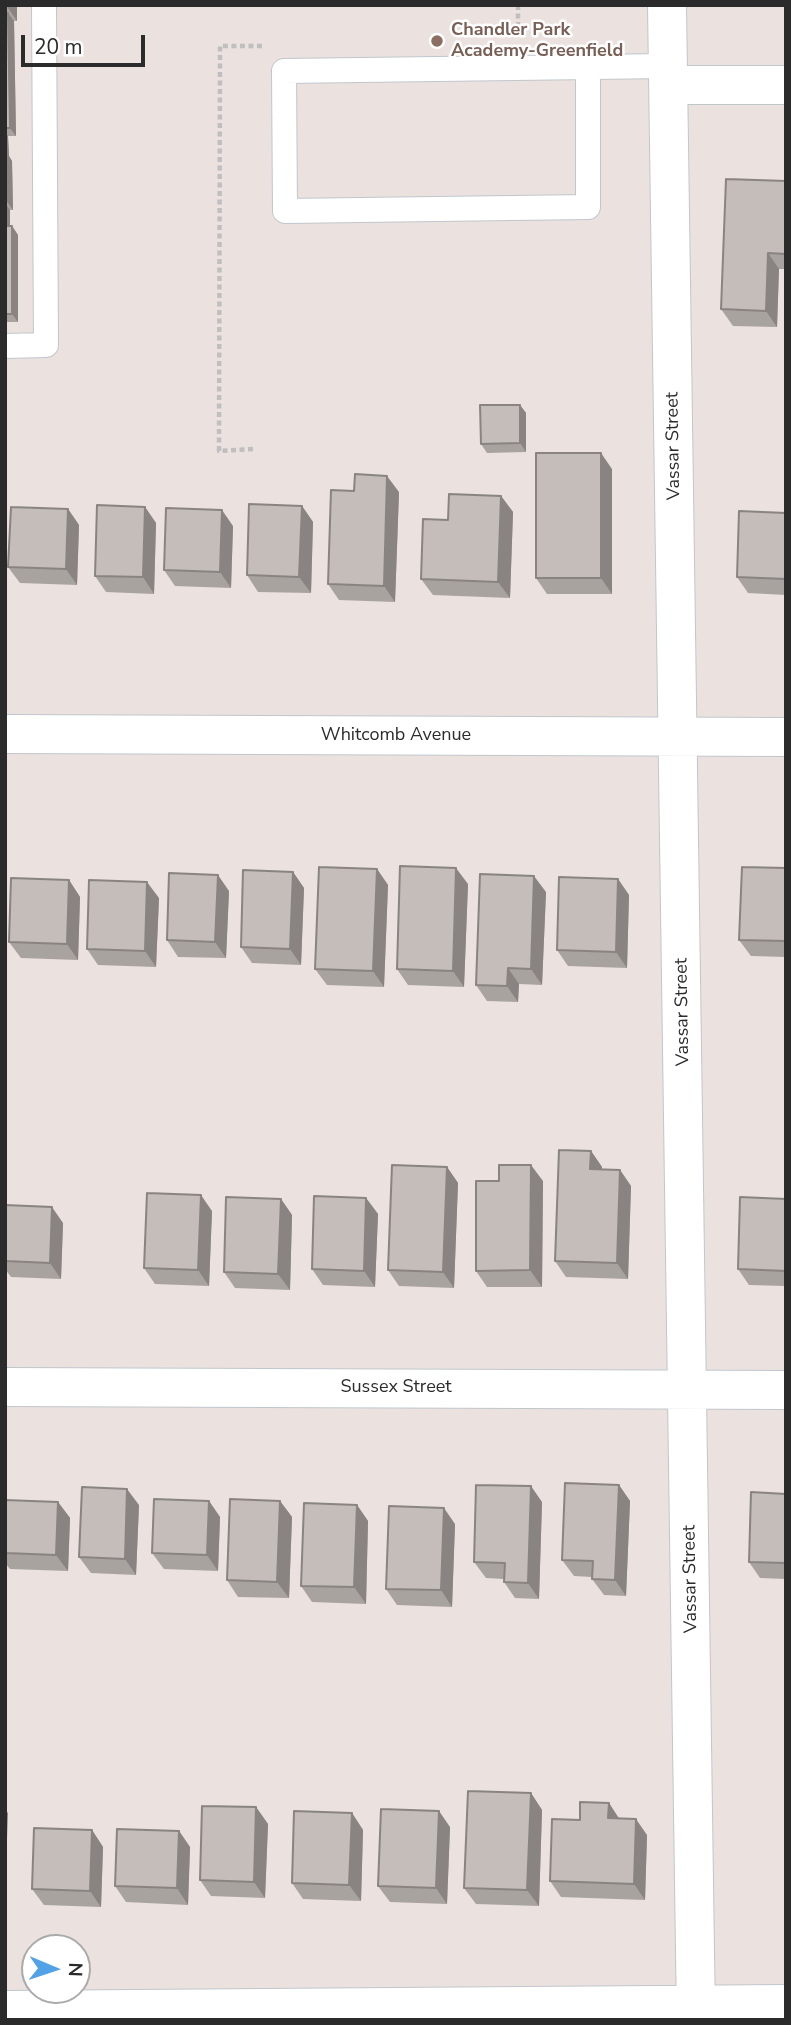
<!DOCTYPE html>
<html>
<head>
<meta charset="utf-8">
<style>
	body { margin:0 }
	#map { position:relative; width:791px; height:2025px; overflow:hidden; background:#ebe1df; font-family:"Nunito Sans",sans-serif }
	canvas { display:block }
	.frame { position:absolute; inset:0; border:7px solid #2b2b2b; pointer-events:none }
	.north { position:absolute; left:21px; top:1934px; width:70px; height:70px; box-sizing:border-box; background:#fff; border:2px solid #aaa; border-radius:50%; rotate:92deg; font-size:19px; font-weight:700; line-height:28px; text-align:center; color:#2b2b2b }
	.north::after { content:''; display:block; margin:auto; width:24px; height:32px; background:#51a2e6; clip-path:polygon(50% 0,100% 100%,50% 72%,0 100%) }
	.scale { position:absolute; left:21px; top:35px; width:124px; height:32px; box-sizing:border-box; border:4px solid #2b2b2b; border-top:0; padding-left:9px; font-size:21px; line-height:24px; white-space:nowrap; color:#2b2b2b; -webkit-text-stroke:5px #fff; paint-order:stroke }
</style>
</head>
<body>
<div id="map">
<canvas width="791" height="2025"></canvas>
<div class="frame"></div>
<div class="north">N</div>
<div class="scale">20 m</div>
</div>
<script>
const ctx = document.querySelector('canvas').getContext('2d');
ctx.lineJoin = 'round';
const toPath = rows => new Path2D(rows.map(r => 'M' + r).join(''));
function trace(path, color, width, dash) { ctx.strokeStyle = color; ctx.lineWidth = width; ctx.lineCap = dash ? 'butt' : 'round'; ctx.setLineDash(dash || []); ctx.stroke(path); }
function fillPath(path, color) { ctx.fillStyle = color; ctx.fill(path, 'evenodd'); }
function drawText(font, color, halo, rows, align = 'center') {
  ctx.font = font + ' "Nunito Sans",sans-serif'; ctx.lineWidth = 5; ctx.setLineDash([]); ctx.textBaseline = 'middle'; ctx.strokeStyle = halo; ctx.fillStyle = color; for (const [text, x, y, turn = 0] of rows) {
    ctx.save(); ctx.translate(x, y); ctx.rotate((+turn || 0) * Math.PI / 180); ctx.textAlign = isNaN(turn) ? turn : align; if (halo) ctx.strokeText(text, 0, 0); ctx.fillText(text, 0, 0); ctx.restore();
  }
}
const service = toPath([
	[588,67,588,207,285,211,284,71,668,66],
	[5,346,46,345,44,5]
]);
const minor = toPath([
	[667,5,696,2020],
	[668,85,786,85],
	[5,734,786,737],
	[5,1387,786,1390],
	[5,2010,786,2004]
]);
trace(service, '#c0c7cc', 26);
trace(minor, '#c0c7cc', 40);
trace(toPath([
	[518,5,518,34],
	[253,449,219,451,220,46,262,46]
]), '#bfbfbf', 4.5, [5, 3.5]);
trace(service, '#fff', 24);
trace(minor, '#fff', 38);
fillPath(toPath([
	[5,5,17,5,17,21,14,21,16,136,8,136,9,156,12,161,13,210,10,210,10,226,12,226,18,235,18,322,5,322],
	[786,181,786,269,779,269,777,327,733,326,721,309],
	[520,405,526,413,526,452,487,453,481,444],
	[612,469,612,594,547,594,536,578],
	[399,492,395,602,339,600,328,584],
	[501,496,513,512,510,598,433,595,421,579,448,520],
	[302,506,313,522,311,593,258,592,247,575],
	[145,507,156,523,154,594,106,592,95,576],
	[68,509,79,525,77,585,20,583,8,567],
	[786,513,786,595,748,593,737,577],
	[233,526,231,588,175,586,164,570],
	[786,868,786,957,751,956,739,940],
	[377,869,388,885,384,987,327,985,315,969],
	[293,872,304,888,301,965,252,963,241,947],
	[618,879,629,895,627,968,568,966,557,950],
	[69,880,80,897,78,960,21,958,9,942],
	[468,884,464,987,408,985,397,969],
	[229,891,226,958,178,957,167,940],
	[546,892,542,985,519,984,518,1002,487,1001,476,985],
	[159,898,156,967,98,965,87,949],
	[591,1151,602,1167,602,1169,620,1170,631,1186,628,1279,566,1277,555,1261],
	[447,1167,458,1183,454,1288,399,1286,388,1270],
	[499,1181,543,1181,542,1287,487,1287,476,1271],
	[366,1198,378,1214,375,1287,323,1285,312,1269],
	[281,1199,292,1215,290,1290,235,1288,224,1272],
	[786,1199,786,1286,749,1285,738,1269],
	[5,1205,63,1223,61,1279,11,1277,5,1269],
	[212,1211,209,1286,155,1284,144,1268],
	[619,1485,630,1501,626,1596,604,1595,592,1579,592,1577,574,1576,562,1560],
	[786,1494,786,1579,760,1578,749,1562],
	[5,1500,58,1502,70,1518,68,1571,10,1569,5,1563],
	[209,1501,220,1517,218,1571,164,1569,152,1553],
	[280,1501,292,1517,289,1598,238,1597,227,1580],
	[542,1502,539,1599,515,1598,504,1582,504,1579,486,1578,474,1562],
	[139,1505,136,1575,91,1573,79,1557],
	[357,1505,368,1521,366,1604,312,1602,301,1586],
	[455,1524,452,1607,397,1605,386,1589],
	[531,1793,542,1810,539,1906,476,1904,464,1888],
	[609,1803,619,1819,647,1835,645,1900,561,1897,550,1881,580,1820],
	[256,1807,268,1824,265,1898,211,1896,200,1880],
	[352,1813,363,1830,361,1901,303,1899,292,1883],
	[450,1827,447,1904,390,1902,378,1886],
	[92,1830,103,1847,101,1907,44,1905,32,1889],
	[179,1831,190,1847,188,1905,126,1902,115,1886]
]), '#a9a3a0');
fillPath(toPath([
	[6,5,17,5,17,21],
	[8,13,14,21,16,136,10,128],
	[5,132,8,136,9,156,12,161,13,210,5,199],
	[5,203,10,210,10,235,5,228],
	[12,226,18,235,18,322,12,314],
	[768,253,779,269,777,327,766,311],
	[520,405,526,413,526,452,520,443],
	[601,453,612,469,612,594,601,578],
	[387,476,399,492,395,602,384,586],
	[501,496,513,512,510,598,498,582],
	[302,506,313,522,311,593,299,577],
	[145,507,156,523,154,594,143,577],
	[68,509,79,525,77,585,66,569],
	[222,510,233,526,231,588,220,572],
	[456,868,468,884,464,987,453,971],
	[377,869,388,885,384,987,373,971],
	[293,872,304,888,301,965,290,949],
	[218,875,229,891,226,958,215,942],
	[534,876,546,892,542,985,531,969],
	[618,879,629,895,627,968,616,952],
	[69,880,80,897,78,960,67,944],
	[147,882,159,898,156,967,145,951],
	[508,968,519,984,518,1002,507,986],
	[591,1151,602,1167,601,1185,590,1169],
	[531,1165,543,1181,542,1287,530,1270],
	[447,1167,458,1183,454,1288,443,1272],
	[620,1170,631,1186,628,1279,617,1263],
	[201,1195,212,1211,209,1286,198,1270],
	[366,1198,378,1214,375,1287,364,1271],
	[281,1199,292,1215,290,1290,278,1274],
	[52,1207,63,1223,61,1279,50,1263],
	[619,1485,630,1501,626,1596,615,1580],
	[531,1486,542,1502,539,1599,528,1583],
	[127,1489,139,1505,136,1575,125,1559],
	[209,1501,220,1517,218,1571,207,1555],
	[280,1501,292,1517,289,1598,277,1582],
	[58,1502,70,1518,68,1571,56,1555],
	[357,1505,368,1521,366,1604,354,1587],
	[444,1508,455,1524,452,1607,441,1590],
	[531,1793,542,1810,539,1906,527,1890],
	[609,1803,620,1820,608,1818],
	[256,1807,268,1824,265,1898,254,1882],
	[5,1809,8,1813,5,1892],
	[439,1811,450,1827,447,1904,436,1888],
	[352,1813,363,1830,361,1901,349,1885],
	[636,1819,647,1835,645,1900,634,1884],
	[92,1830,103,1847,101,1907,90,1891],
	[179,1831,190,1847,188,1905,177,1888]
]), '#898482');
const building = toPath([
	[5,13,8,13,10,128,5,128,5,13],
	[726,179,786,181,786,254,768,253,766,311,721,309,726,179],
	[5,226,12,226,12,314,5,314,5,226],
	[480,405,520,405,520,443,481,444,480,405],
	[536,453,601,453,601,578,536,578,536,453],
	[355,474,387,476,384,586,328,584,331,490,354,491,355,474],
	[449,494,501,496,498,582,421,579,423,519,448,520,449,494],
	[249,504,302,506,299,577,247,575,249,504],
	[97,505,145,507,143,577,95,576,97,505],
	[11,507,68,509,66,569,8,567,11,507],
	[166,508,222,510,220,572,164,570,166,508],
	[739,511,786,513,786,579,737,577,739,511],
	[400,866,456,868,453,971,397,969,400,866],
	[319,867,377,869,373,971,315,969,319,867],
	[742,867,786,868,786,941,739,940,742,867],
	[243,870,293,872,290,949,241,947,243,870],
	[169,873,218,875,215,942,167,940,169,873],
	[480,874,534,876,531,969,508,968,507,986,476,985,480,874],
	[559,877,618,879,616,952,557,950,559,877],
	[11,878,69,880,67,944,9,942,11,878],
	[89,880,147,882,145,951,87,949,89,880],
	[559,1150,591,1151,590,1169,620,1170,617,1263,555,1261,559,1150],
	[392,1165,447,1167,443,1272,388,1270,392,1165],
	[499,1165,531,1165,530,1270,476,1271,476,1181,499,1181,499,1165],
	[147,1193,201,1195,198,1270,144,1268,147,1193],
	[314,1196,366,1198,364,1271,312,1269,314,1196],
	[226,1197,281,1199,278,1274,224,1272,226,1197],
	[740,1197,786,1199,786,1271,738,1269,740,1197],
	[5,1205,52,1207,50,1263,5,1261,5,1205],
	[565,1483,619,1485,615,1580,592,1579,593,1561,562,1560,565,1483],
	[476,1485,531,1486,528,1583,504,1582,505,1563,474,1562,476,1485],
	[82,1487,127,1489,125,1559,79,1557,82,1487],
	[751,1492,786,1494,786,1563,749,1562,751,1492],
	[154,1499,209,1501,207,1555,152,1553,154,1499],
	[230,1499,280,1501,277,1582,227,1580,230,1499],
	[5,1500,58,1502,56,1555,5,1553,5,1500],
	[304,1503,357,1505,354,1587,301,1586,304,1503],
	[389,1506,444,1508,441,1590,386,1589,389,1506],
	[468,1791,531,1793,527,1890,464,1888,468,1791],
	[580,1802,609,1803,608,1818,636,1819,634,1884,550,1881,552,1819,580,1820,580,1802],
	[202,1806,256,1807,254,1882,200,1880,202,1806],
	[381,1809,439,1811,436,1888,378,1886,381,1809],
	[294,1811,352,1813,349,1885,292,1883,294,1811],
	[34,1828,92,1830,90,1891,32,1889,34,1828],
	[117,1829,179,1831,177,1888,115,1886,117,1829]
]);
fillPath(building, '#c4bdba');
trace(building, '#898482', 2);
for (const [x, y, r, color] of [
	[437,41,7,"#8d6e63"]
]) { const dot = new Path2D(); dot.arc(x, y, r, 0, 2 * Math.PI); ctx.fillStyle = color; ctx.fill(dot); trace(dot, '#fff', 2.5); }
drawText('bold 18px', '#785e54', '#fff', [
	["Chandler Park",451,31],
	["Academy-Greenfield",451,52]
], 'left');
drawText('18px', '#2b2b2b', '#fff', [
	["Vassar Street",674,446,-91],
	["Whitcomb Avenue",396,736],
	["Vassar Street",683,1012,-91],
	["Sussex Street",396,1388],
	["Vassar Street",691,1579,-91]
]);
</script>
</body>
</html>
